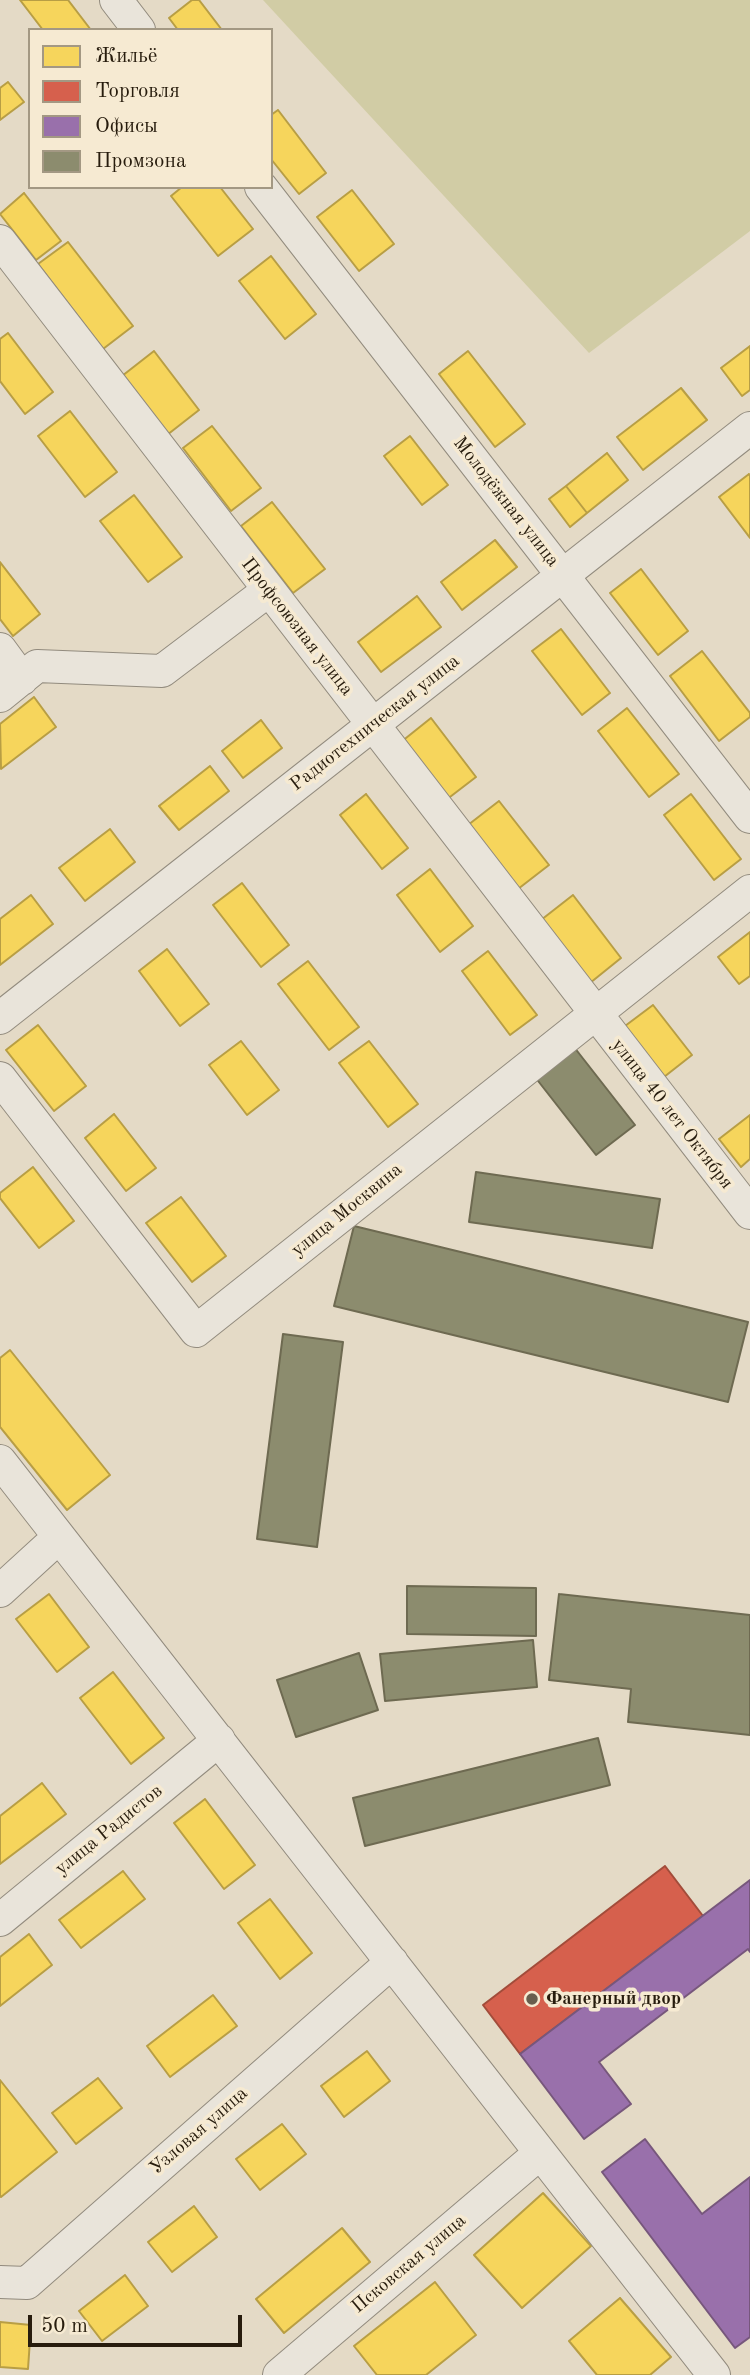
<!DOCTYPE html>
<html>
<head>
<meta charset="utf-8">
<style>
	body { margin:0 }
	#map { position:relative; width:750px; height:2375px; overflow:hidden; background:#e4dac6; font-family:"Old Standard TT",serif }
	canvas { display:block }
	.legend { position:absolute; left:28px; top:28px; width:245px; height:161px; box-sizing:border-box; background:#f6ead2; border:2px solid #a39883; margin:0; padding:9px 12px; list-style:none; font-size:21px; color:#271c0d }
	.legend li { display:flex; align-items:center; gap:14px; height:35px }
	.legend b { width:35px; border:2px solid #a39883 }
	.scale { position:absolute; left:28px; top:2315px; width:214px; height:32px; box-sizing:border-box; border:4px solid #271c0d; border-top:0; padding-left:9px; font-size:21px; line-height:24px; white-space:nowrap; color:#271c0d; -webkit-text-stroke:5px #f6ead2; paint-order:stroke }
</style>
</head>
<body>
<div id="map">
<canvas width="750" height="2375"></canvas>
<ul class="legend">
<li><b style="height:19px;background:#f6d55c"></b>Жильё</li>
<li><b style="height:19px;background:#d6604d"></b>Торговля</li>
<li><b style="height:19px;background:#9970ab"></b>Офисы</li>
<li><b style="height:19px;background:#8c8c6e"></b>Промзона</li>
</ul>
<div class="scale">50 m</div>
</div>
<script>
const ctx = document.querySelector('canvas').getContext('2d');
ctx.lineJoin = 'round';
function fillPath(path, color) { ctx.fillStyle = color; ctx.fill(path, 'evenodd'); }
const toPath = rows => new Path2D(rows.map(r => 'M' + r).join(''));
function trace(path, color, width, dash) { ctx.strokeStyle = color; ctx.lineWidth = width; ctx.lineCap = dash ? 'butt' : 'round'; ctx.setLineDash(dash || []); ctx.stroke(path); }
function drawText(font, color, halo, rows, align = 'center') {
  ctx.font = font + ' "Old Standard TT",serif'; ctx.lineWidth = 7; ctx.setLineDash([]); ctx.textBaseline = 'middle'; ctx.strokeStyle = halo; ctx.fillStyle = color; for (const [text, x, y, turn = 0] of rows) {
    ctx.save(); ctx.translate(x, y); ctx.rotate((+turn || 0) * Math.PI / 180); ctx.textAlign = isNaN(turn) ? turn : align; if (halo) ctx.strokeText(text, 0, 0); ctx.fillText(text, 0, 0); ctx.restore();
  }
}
fillPath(toPath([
	[263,0,750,0,750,231,589,353]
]), '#d1cca5');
const homes = toPath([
	[20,0,68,0,91,30,43,30,20,0],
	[192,0,199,0,222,30,178,30,169,18,192,0],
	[8,82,24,102,0,120,0,88,8,82],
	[278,110,326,173,299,194,271,159,271,115,278,110],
	[182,187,220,187,253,229,218,256,171,196,182,187],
	[352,190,394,244,359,271,317,217,352,190],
	[24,193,61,241,36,260,0,214,24,193],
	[68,242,133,326,103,349,38,264,68,242],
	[271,256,316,314,285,339,239,281,271,256],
	[8,333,53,392,25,414,0,381,0,339,8,333],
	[750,346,750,390,742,396,721,368,750,346],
	[154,351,199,410,167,435,122,376,154,351],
	[468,351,525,424,495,447,439,374,468,351],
	[681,388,707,420,643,470,617,437,681,388],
	[70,411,117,472,85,497,38,436,70,411],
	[212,426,261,488,231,511,183,448,212,426],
	[410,436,448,485,422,505,384,456,410,436],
	[607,453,628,480,587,513,566,486,607,453],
	[749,474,750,476,750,538,719,497,749,474],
	[566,486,587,513,570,527,549,499,566,486],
	[134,495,182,557,148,582,100,521,134,495],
	[272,502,325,569,293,593,241,526,272,502],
	[495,540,517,567,462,610,441,582,495,540],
	[0,562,40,614,13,636,0,619,0,562],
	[641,569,688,631,658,655,610,593,641,569],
	[417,596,441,627,381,672,358,642,417,596],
	[561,629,610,693,582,715,532,651,561,629],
	[702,651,750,713,750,717,719,741,670,676,702,651],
	[34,697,56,727,1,769,0,724,34,697],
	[627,708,679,774,649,797,598,731,627,708],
	[431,718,476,777,446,800,401,742,431,718],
	[261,720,282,748,243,778,222,751,261,720],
	[210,766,229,791,179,830,159,806,210,766],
	[366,794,408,848,382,869,340,815,366,794],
	[691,794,741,859,714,880,664,815,691,794],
	[499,801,549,865,518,889,468,825,499,801],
	[110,829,135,862,85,901,59,868,110,829],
	[430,869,473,926,440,952,397,895,430,869],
	[242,883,289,945,261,967,213,905,242,883],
	[31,895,53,924,0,965,0,919,31,895],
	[573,895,621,958,590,983,541,920,573,895],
	[750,932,750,976,739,984,718,957,750,932],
	[167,949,209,1004,180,1026,139,971,167,949],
	[488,951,537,1015,510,1035,462,971,488,951],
	[308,961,359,1027,329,1050,278,984,308,961],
	[653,1005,692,1055,664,1077,625,1026,653,1005],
	[38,1025,86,1086,54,1111,6,1050,38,1025],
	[241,1041,279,1090,247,1115,209,1065,241,1041],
	[369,1041,418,1104,388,1127,339,1063,369,1041],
	[114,1114,156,1168,126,1191,85,1138,114,1114],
	[750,1115,750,1159,741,1167,719,1139,750,1115],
	[33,1167,74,1221,39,1248,0,1198,0,1193,33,1167],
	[181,1197,226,1256,192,1282,146,1223,181,1197],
	[10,1350,110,1475,67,1510,0,1427,0,1358,10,1350],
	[49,1594,89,1647,57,1672,16,1619,49,1594],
	[113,1672,164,1738,131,1764,80,1698,113,1672],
	[42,1783,66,1814,0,1864,0,1816,42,1783],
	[205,1799,255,1865,224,1889,174,1823,205,1799],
	[123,1871,145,1899,81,1948,59,1920,123,1871],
	[270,1899,312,1953,280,1979,238,1923,270,1899],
	[29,1934,52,1965,0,2006,0,1957,29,1934],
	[213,1995,237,2026,170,2077,147,2046,213,1995],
	[367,2051,390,2081,344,2117,321,2086,367,2051],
	[98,2078,122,2108,76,2144,52,2113,98,2078],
	[0,2080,57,2152,1,2197,0,2195,0,2080],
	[282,2124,306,2154,260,2190,236,2159,282,2124],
	[543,2193,591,2246,522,2308,474,2255,543,2193],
	[194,2206,217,2237,172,2272,148,2242,194,2206],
	[342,2228,370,2262,284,2333,256,2299,342,2228],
	[125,2275,148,2306,102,2341,79,2311,125,2275],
	[435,2282,476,2335,426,2375,377,2375,354,2346,435,2282],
	[620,2298,671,2357,650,2375,597,2375,569,2341,620,2298],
	[0,2322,31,2325,28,2369,0,2367,0,2322]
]);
fillPath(homes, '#f6d55c');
trace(homes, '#b89e44', 2);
const shops = toPath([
	[665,1866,703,1916,520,2054,483,2005,665,1866]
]);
fillPath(shops, '#d6604d');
trace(shops, '#a24c3a', 2);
const offices = toPath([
	[750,1880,750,1952,748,1949,599,2062,631,2104,584,2139,520,2054,750,1880],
	[645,2139,702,2214,750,2177,750,2337,735,2348,602,2172,645,2139]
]);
fillPath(offices, '#9970ab');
trace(offices, '#77577c', 2);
const industry = toPath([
	[574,1047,635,1125,596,1155,535,1077,574,1047],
	[476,1172,660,1199,652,1248,469,1222,476,1172],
	[354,1226,748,1322,728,1402,334,1306,354,1226],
	[283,1334,343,1342,317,1547,257,1539,283,1334],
	[407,1586,536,1588,536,1636,407,1634,407,1586],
	[559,1594,750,1615,750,1735,628,1722,631,1689,549,1680,559,1594],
	[533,1640,537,1687,385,1701,380,1654,533,1640],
	[359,1653,378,1710,296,1737,277,1680,359,1653],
	[598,1738,610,1785,365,1846,353,1798,598,1738]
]);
fillPath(industry, '#8c8c6e');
trace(industry, '#6e6a51', 2);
const minor = toPath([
	[116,0,139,30],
	[261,187,750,817],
	[0,241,750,1213],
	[0,649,22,679],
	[0,696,37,666,162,671,269,590],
	[0,1018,750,428],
	[0,1078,196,1331,750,891],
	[0,1461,714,2375],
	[0,1591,59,1537],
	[0,1920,219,1740],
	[0,2282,27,2283,392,1962],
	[279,2375,539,2154]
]);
trace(minor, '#928b7e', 34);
trace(minor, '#e9e4da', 32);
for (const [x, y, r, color] of [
	[532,1999,7,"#695e4e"]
]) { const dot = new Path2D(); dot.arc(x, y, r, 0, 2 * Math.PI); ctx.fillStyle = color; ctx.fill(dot); trace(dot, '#f6ead2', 2.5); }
drawText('19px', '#271c0d', '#f6ead2', [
	["Молодёжная улица",506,502,52],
	["Профсоюзная улица",297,627,52],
	["Радиотехническая улица",375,723,-38],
	["улица 40 лет Октября",672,1114,52],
	["улица Москвина",347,1210,-39],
	["улица Радистов",109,1830,-39],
	["Узловая улица",199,2131,-41],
	["Псковская улица",409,2264,-40]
]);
drawText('bold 19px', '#271c0d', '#f6ead2', [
	["Фанерный двор",546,1999]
], 'left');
</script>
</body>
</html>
